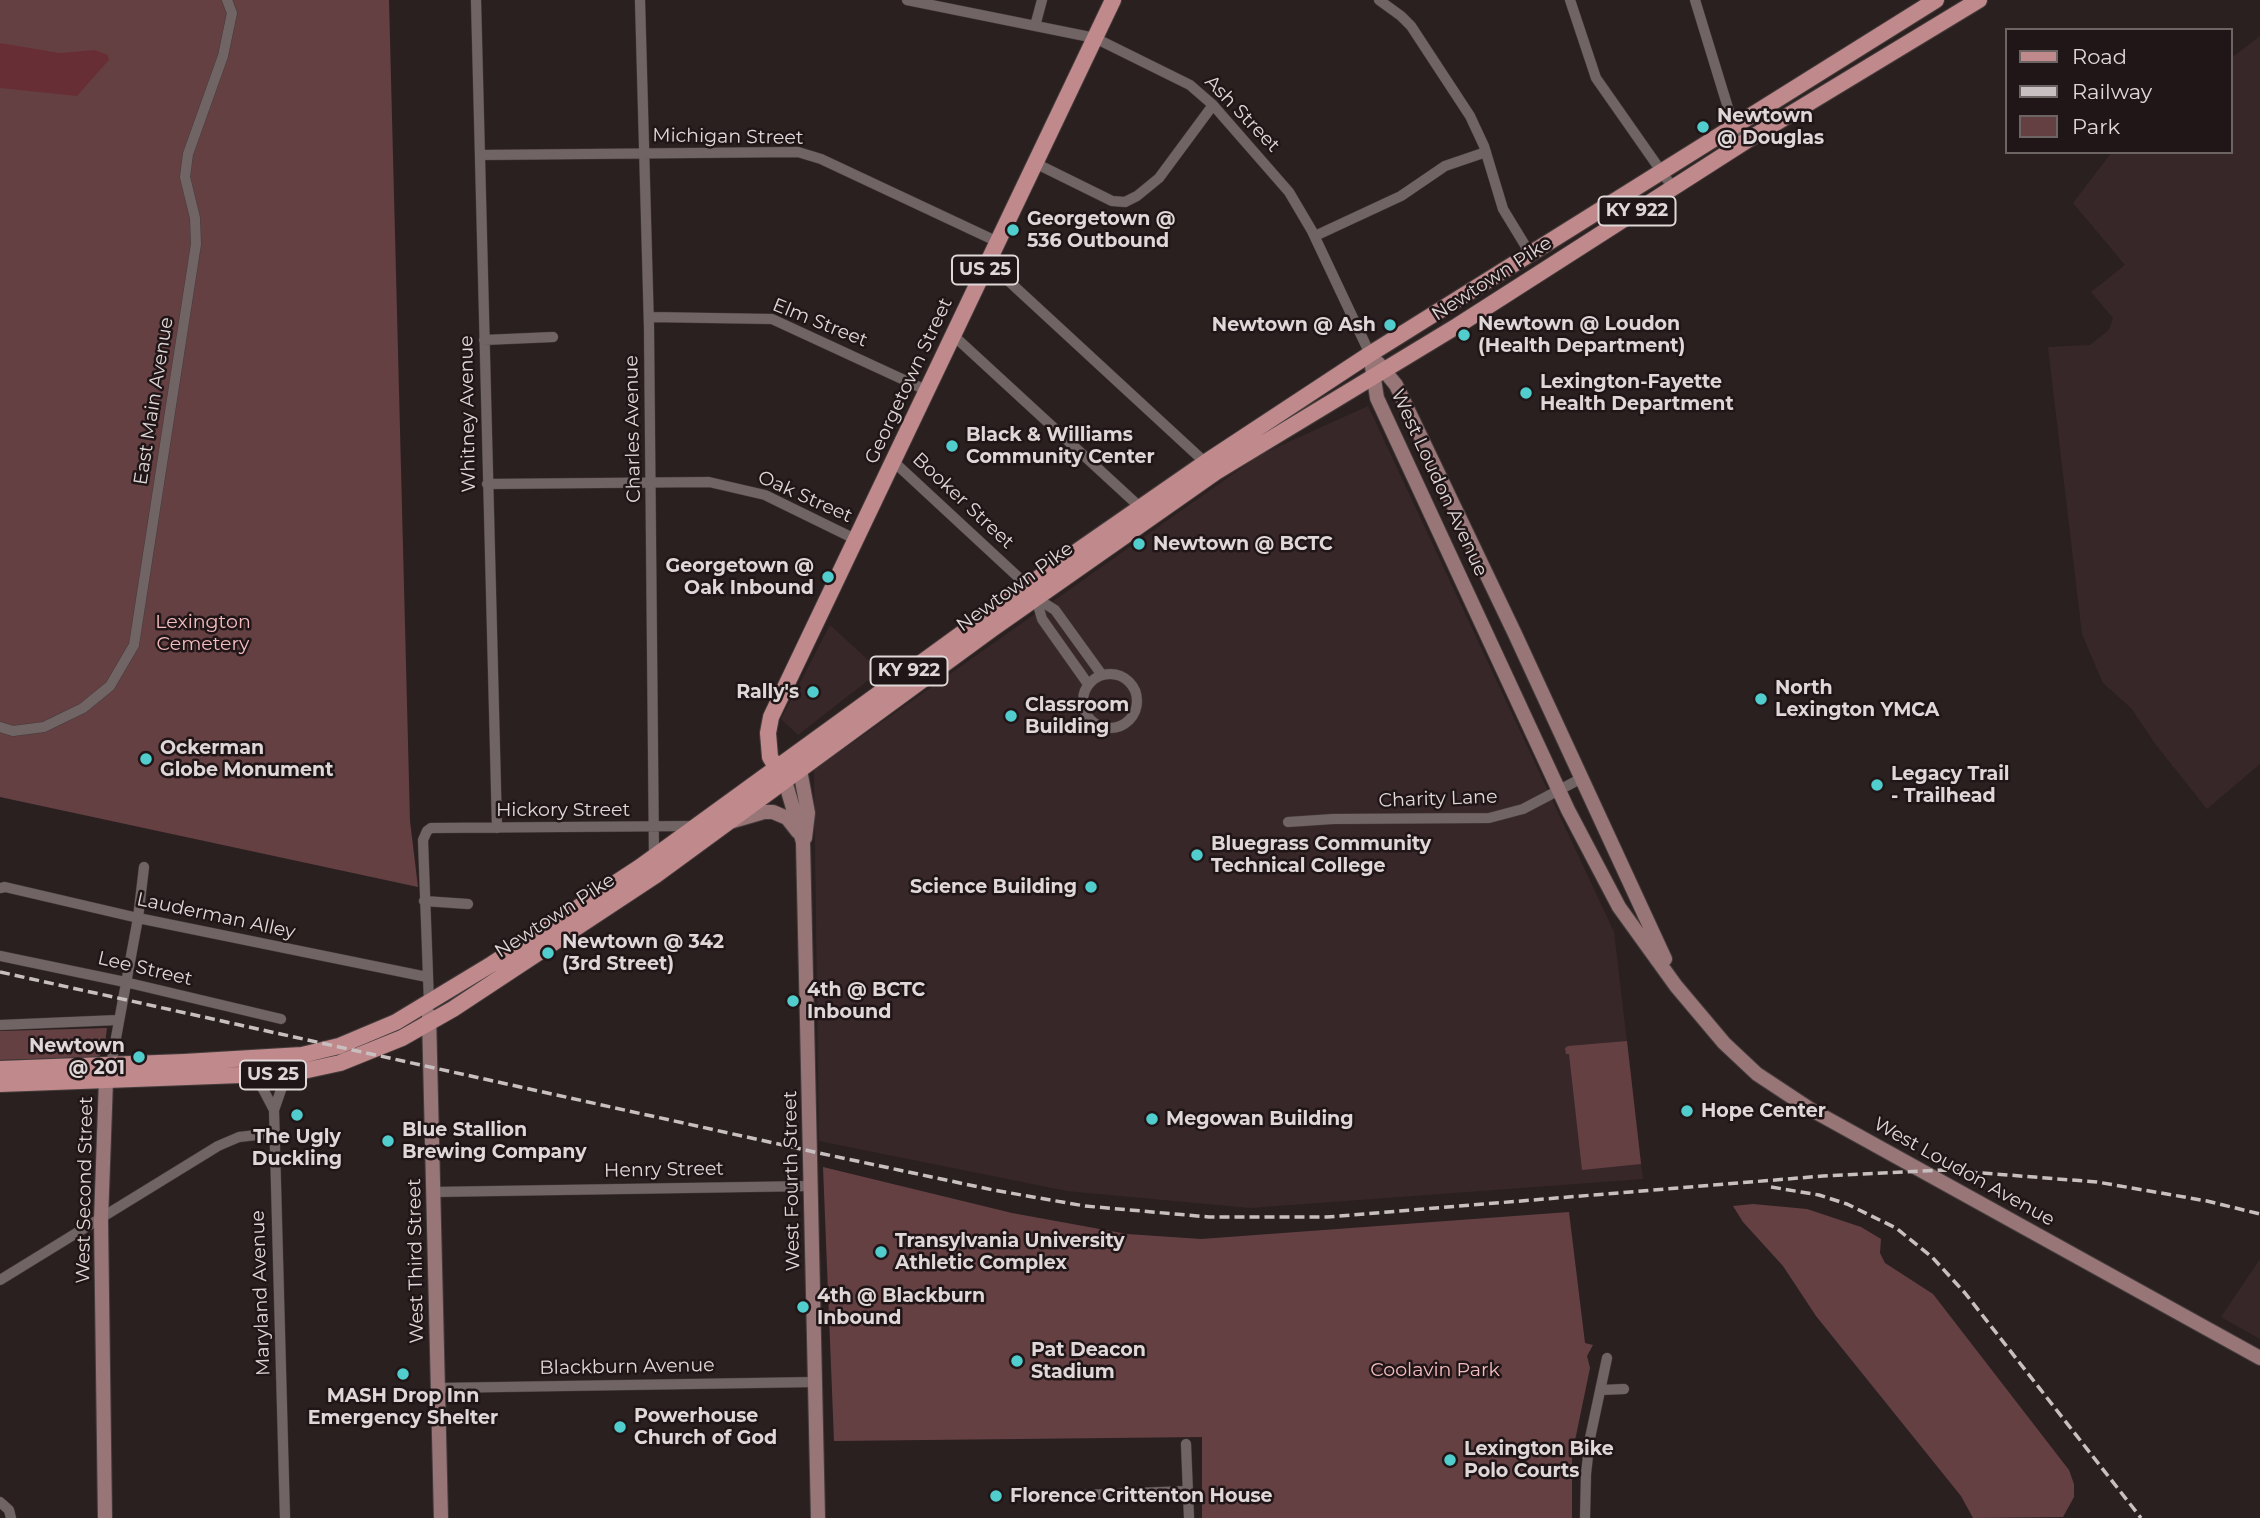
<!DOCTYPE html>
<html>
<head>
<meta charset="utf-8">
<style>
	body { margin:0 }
	#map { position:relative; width:2260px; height:1518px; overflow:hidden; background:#2b2020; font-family:Montserrat,sans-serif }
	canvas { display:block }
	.legend { position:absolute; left:2005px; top:28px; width:228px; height:126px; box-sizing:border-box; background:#211617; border:2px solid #6d6464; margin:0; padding:9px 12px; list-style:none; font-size:21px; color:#e0d8d8 }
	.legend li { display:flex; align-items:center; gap:14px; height:35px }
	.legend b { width:35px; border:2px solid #6d6464 }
</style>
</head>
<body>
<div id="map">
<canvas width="2260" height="1518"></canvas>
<ul class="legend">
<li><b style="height:9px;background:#c0898c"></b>Road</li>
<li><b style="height:9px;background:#c8c0c0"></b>Railway</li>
<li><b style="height:19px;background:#644043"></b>Park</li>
</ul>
</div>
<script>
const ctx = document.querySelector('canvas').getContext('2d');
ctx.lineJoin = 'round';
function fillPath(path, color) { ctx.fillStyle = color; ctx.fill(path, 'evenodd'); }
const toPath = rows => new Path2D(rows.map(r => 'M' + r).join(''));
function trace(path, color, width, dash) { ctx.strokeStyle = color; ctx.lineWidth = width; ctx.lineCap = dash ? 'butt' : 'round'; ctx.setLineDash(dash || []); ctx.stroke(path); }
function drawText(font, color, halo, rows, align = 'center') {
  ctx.font = font + ' Montserrat,sans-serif'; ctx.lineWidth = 5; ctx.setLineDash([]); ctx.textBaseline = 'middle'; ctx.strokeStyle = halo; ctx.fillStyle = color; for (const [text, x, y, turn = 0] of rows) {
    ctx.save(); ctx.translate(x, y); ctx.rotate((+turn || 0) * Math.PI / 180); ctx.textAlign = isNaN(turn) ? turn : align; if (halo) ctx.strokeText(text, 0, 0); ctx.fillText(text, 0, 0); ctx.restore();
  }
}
fillPath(toPath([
	[2260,36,2260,764,2207,809,2156,745,2131,708,2103,683,2082,634,2048,347,2090,345,2109,330,2113,318,2091,292,2125,265,2073,203,2112,152,2230,152,2230,59],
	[1368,406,1614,932,1643,1179,1250,1208,1067,1191,819,1141,814,770,1260,455],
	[830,625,880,671,798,735,781,719],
	[2260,1259,2260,1339,2221,1317]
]), '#382729');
fillPath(toPath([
	[0,0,389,0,410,821,418,887,0,797],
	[107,1028,104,1051,98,1057,0,1060,0,1031],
	[1627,1041,1641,1164,1582,1170,1569,1054,1566,1054,1565,1048,1568,1046],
	[823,1167,1012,1213,1127,1234,1201,1239,1569,1212,1585,1343,1593,1345,1587,1356,1590,1368,1572,1455,1572,1518,1202,1518,1202,1437,834,1441],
	[1753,1204,1807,1209,1861,1227,1881,1239,1880,1253,1885,1263,1933,1294,2069,1470,2074,1484,2074,1497,2063,1517,1973,1518,1961,1496,1816,1316,1783,1266,1743,1222,1733,1206]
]), '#644043');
fillPath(toPath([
	[0,43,60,53,95,50,108,55,109,60,77,96,0,88]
]), '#672f35');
const street = toPath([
	[476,0,497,828],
	[640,0,649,328,654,857],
	[907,0,1095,38,1190,85,1213,105,1289,192,1312,231,1370,354],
	[1379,0,1401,16,1411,26,1470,116,1484,146,1503,209,1531,255],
	[1570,0,1596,78,1673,188],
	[1695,0,1729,111,1746,141],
	[1035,26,1042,0],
	[480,155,798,152,821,159,998,242],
	[1035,163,1112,201,1125,202,1137,196,1159,178,1213,105],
	[1315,236,1401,196,1445,166,1486,152],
	[988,262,1209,466],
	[649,317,772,319,928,391],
	[954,336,1142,509],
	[484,340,553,337],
	[894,462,1017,576,1036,598,1055,610,1102,675],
	[487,484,709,482,765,495,857,540],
	[1036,598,1042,619,1088,684],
	'1083 701a27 27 0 1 1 54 0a27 27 0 1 1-54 0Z',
	[0,727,13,731,44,727,83,708,110,686,134,645,196,244,195,218,185,177,188,154,223,56,232,13,227,0],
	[1288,822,1333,819,1489,818,1523,809,1582,778],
	[0,888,5,887,138,918,427,977],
	[424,901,468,904],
	[0,956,125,982,281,1019],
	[429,1003,423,840,427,831,431,828,693,826],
	[0,1025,118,1020],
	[111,1065,138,918,144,867],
	[252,1075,263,1089,274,1110],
	[433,1192,811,1186],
	[0,1280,218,1146,239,1137,274,1133],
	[438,1388,816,1382],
	[1601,1390,1624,1389],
	[1186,1444,1189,1518],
	[1084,1495,1187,1491],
	[0,1502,9,1510,11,1518],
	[285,1518,274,1110,282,1087,294,1073],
	[1585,1518,1586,1474,1590,1438,1607,1358]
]);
const secondary = toPath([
	[1370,354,1377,398,1568,810,1619,907,1676,986,1724,1043,1757,1074,1810,1109,2260,1358],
	[1378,363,1396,385,1515,634,1665,959],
	[800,770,808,813,805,838],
	[785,781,803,842,818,1518],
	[733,821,764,812,773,812,787,818,798,832],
	[429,1015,441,1518],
	[105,1518,101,1220,106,1080,109,1069]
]);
const primary = toPath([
	[782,777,770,757,768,733,771,717,1113,0],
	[0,1069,184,1062,302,1055,339,1046,396,1022,492,964,640,867,1027,586,1206,462,1370,354,1936,0],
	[0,1084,294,1073,340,1063,402,1038,453,1009,656,875,992,629,1216,472,1457,326,1746,141,1979,0]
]);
trace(street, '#443b3b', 11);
trace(secondary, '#443b3b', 16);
trace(primary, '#443b3b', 18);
trace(street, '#716464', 10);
trace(secondary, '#987678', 14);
trace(primary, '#c0898c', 16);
trace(toPath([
	[0,972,819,1153,993,1190,1085,1206,1209,1217,1327,1217,1823,1176,1944,1170,2097,1182,2207,1201,2260,1214],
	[1771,1187,1819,1195,1847,1204,1896,1228,1932,1257,1965,1293,2141,1518]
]), '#c8c0c0', 3.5, [10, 5]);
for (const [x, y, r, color] of [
	[1703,127,7,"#52cdcd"],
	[1013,230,7,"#52cdcd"],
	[1390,325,7,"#52cdcd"],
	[1464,335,7,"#52cdcd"],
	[1526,393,7,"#52cdcd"],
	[952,446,7,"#52cdcd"],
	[1139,544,7,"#52cdcd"],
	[828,577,7,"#52cdcd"],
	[813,692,7,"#52cdcd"],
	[1761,699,7,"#52cdcd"],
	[1011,716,7,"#52cdcd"],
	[146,759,7,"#52cdcd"],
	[1877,785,7,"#52cdcd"],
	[1197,855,7,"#52cdcd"],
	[1091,887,7,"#52cdcd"],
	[548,953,7,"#52cdcd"],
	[793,1001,7,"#52cdcd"],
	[139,1057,7,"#52cdcd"],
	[1687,1111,7,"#52cdcd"],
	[297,1115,7,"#52cdcd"],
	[1152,1119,7,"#52cdcd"],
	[388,1141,7,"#52cdcd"],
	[881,1252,7,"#52cdcd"],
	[803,1307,7,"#52cdcd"],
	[1017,1361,7,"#52cdcd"],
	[403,1374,7,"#52cdcd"],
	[620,1427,7,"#52cdcd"],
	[1450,1460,7,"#52cdcd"],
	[996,1496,7,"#52cdcd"]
]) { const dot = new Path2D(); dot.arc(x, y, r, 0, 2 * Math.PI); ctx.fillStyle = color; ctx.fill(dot); trace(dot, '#211617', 2.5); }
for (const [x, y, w] of [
	[1637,211,77],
	[985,270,66],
	[909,671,77],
	[273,1075,66]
]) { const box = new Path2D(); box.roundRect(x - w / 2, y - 14.5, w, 29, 5); ctx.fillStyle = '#211617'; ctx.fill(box); trace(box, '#e0d8d8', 2); }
drawText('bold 18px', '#e0d8d8', null, [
	["KY 922",1637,211],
	["US 25",985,270],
	["KY 922",909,671],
	["US 25",273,1075]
]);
drawText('19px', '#e0d8d8', '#211617', [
	["Ash Street",1242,114,46],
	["Michigan Street",728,137,1],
	["Newtown Pike",1492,279,-33],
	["Elm Street",820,323,22],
	["Georgetown Street",909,381,-65],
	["East Main Avenue",154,401,-81],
	["Whitney Avenue",468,414,-91],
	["Charles Avenue",633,429,-91],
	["West Loudon Avenue",1439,483,65],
	["Oak Street",805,497,24],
	["Booker Street",963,501,43],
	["Newtown Pike",1015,587,-36],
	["Charity Lane",1438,799,-2],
	["Hickory Street",563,810],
	["Lauderman Alley",216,916,12],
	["Newtown Pike",555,916,-33],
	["Lee Street",145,969,13],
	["Henry Street",664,1170,-1],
	["West Loudon Avenue",1964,1172,29],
	["West Fourth Street",792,1181,-91],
	["West Second Street",85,1190,-89],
	["West Third Street",416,1261,-91],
	["Maryland Avenue",261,1293,-92],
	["Blackburn Avenue",627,1367,-1]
]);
drawText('bold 19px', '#e0d8d8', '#211617', [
	["Newtown",1717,116],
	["@ Douglas",1717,138],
	["Georgetown @",1027,219],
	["536 Outbound",1027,241],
	["Newtown @ Loudon",1478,324],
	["(Health Department)",1478,346],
	["Newtown @ Ash",1376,325,"right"],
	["Lexington-Fayette",1540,382],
	["Health Department",1540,404],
	["Black & Williams",966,435],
	["Community Center",966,457],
	["Newtown @ BCTC",1153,544],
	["Georgetown @",814,566,"right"],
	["Oak Inbound",814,588,"right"],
	["North",1775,688],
	["Lexington YMCA",1775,710],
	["Rally's",799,692,"right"],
	["Classroom",1025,705],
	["Building",1025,727],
	["Ockerman",160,748],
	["Globe Monument",160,770],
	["Legacy Trail",1891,774],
	["- Trailhead",1891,796],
	["Bluegrass Community",1211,844],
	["Technical College",1211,866],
	["Science Building",1077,887,"right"],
	["Newtown @ 342",562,942],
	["(3rd Street)",562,964],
	["4th @ BCTC",807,990],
	["Inbound",807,1012],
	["Newtown",125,1046,"right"],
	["@ 201",125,1068,"right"],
	["Hope Center",1701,1111],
	["Megowan Building",1166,1119],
	["Blue Stallion",402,1130],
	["Brewing Company",402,1152],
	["The Ugly",297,1137,"center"],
	["Duckling",297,1159,"center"],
	["Transylvania University",895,1241],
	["Athletic Complex",895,1263],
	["4th @ Blackburn",817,1296],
	["Inbound",817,1318],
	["Pat Deacon",1031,1350],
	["Stadium",1031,1372],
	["MASH Drop Inn",403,1396,"center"],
	["Emergency Shelter",403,1418,"center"],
	["Powerhouse",634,1416],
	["Church of God",634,1438],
	["Lexington Bike",1464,1449],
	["Polo Courts",1464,1471],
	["Florence Crittenton House",1010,1496]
], 'left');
drawText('19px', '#f6bdc0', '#211617', [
	["Lexington",203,622],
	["Cemetery",203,644],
	["Coolavin Park",1435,1370]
]);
</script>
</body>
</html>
